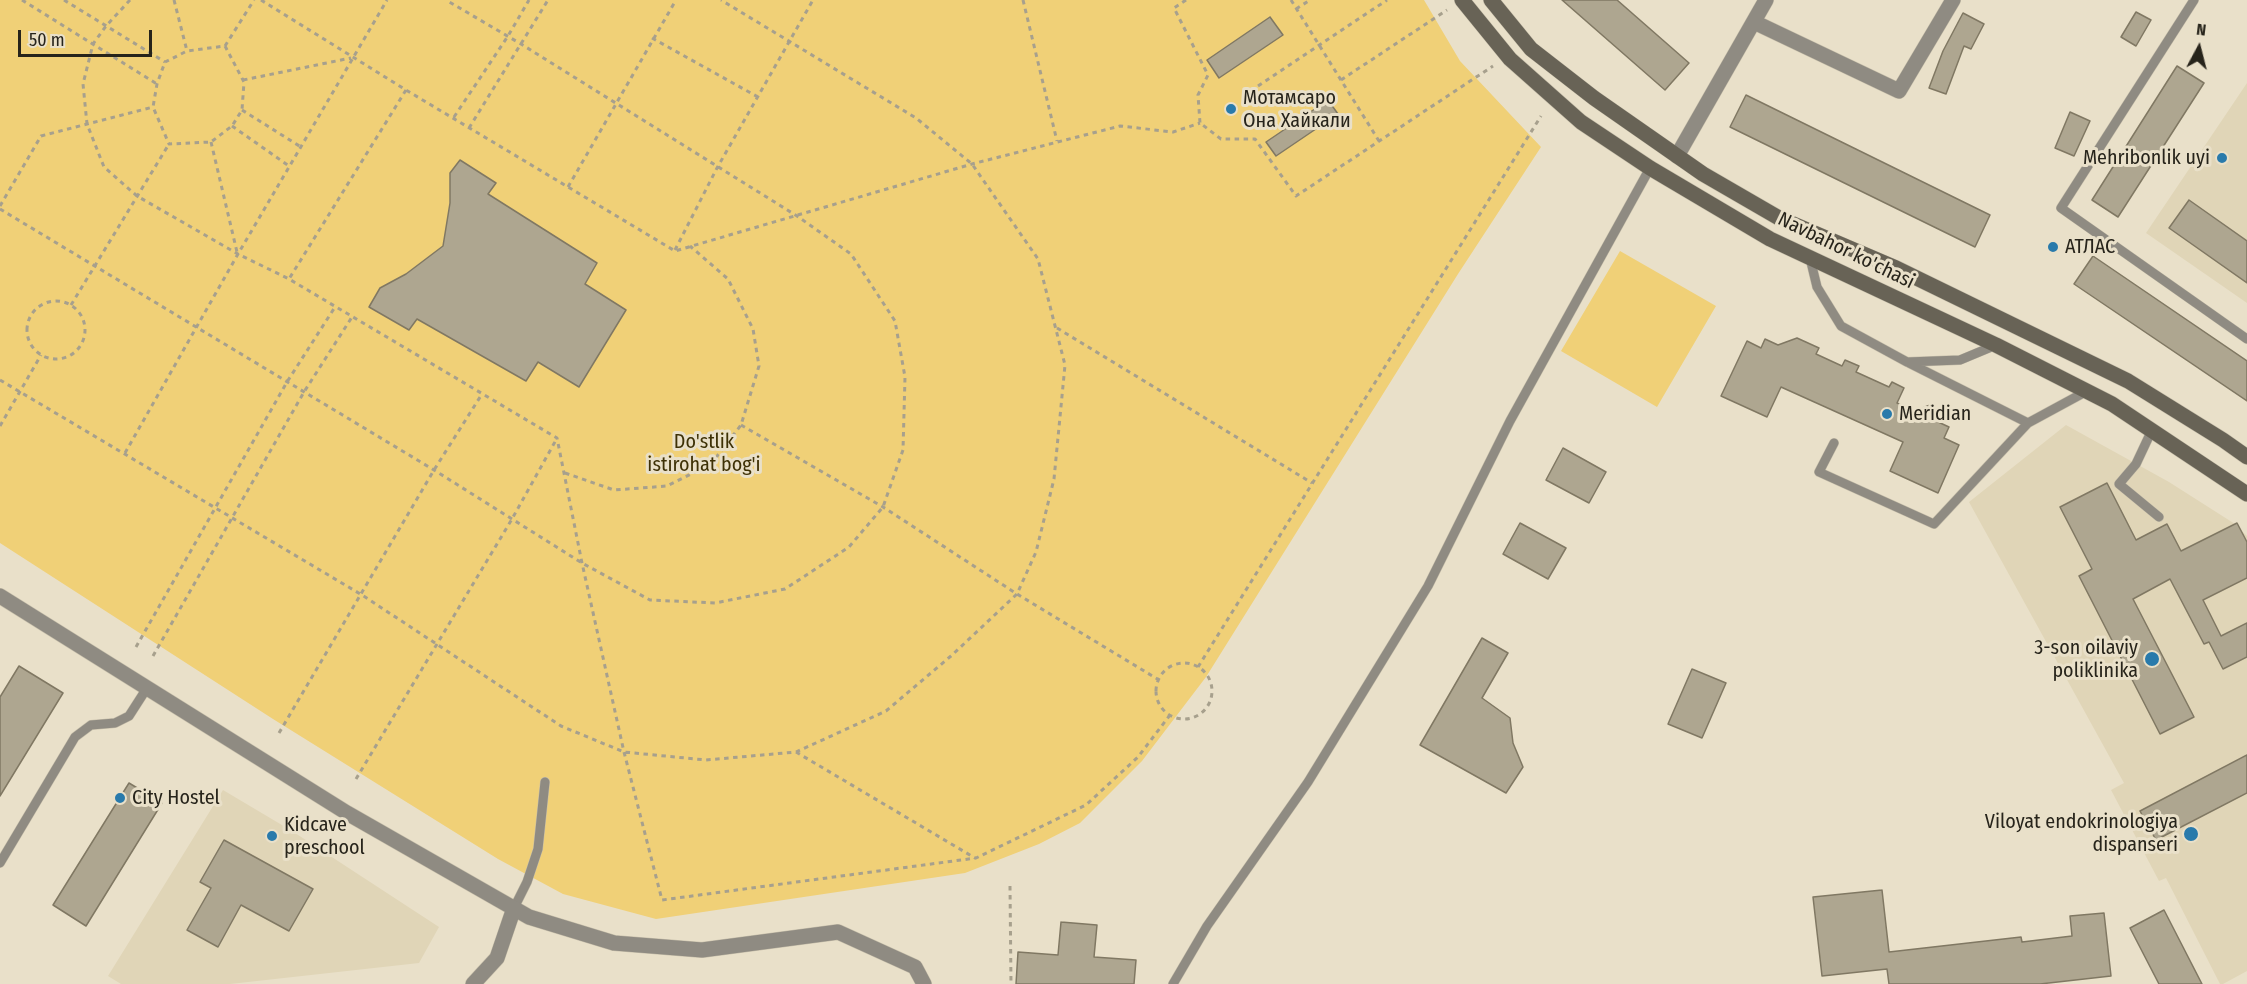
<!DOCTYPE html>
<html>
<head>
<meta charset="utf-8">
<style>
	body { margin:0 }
	#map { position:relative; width:2247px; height:984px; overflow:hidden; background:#e9e0c9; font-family:"Fira Sans Condensed",sans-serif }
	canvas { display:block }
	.north { position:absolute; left:2169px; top:18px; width:60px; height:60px; -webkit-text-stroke:4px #e9e0c9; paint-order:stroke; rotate:7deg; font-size:16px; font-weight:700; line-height:24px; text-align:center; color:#27241b }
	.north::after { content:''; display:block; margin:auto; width:21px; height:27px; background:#27241b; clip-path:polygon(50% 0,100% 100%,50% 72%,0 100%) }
	.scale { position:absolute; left:18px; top:30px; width:134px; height:27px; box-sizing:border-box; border:3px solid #27241b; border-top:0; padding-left:8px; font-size:18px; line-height:21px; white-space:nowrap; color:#27241b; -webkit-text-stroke:4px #e9e0c9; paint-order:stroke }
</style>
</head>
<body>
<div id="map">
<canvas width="2247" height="984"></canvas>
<div class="north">N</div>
<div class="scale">50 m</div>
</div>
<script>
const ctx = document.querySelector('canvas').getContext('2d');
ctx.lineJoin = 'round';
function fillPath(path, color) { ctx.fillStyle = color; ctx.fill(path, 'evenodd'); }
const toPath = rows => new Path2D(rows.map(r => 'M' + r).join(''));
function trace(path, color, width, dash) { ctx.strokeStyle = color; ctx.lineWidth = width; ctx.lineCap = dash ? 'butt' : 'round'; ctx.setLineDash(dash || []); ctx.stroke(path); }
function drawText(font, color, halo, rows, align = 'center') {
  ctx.font = font + ' "Fira Sans Condensed",sans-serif'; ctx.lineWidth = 6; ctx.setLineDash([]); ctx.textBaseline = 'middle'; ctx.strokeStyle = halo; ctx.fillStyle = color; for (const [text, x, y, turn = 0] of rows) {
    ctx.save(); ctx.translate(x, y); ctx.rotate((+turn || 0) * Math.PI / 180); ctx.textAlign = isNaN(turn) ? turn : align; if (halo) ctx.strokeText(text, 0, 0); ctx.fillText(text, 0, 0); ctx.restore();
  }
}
fillPath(toPath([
	[2247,83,2247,303,2146,233],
	[2066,425,2169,482,2235,524,2247,536,2247,971,2223,984,2220,984,2166,878,2159,881,2111,790,2124,783,1969,502],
	[223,790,292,831,439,927,419,963,230,984,121,984,108,976]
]), '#e0d5b7');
fillPath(toPath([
	[0,0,1424,0,1460,61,1541,147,1458,274,1206,677,1142,761,1080,823,1039,844,965,873,656,919,563,894,498,859,273,719,0,543],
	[1620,251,1716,306,1657,407,1561,351]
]), '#f0d077');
const building = toPath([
	[1562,0,1617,0,1689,63,1665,90,1562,0],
	[2136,12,2151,20,2136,46,2121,37,2136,12],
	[1963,13,1984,24,1971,49,1964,46,1946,94,1929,88,1943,51,1963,13],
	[1270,17,1283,35,1219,78,1207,60,1270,17],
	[2177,66,2204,83,2118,217,2092,200,2177,66],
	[1746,95,1990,215,1975,247,1730,127,1746,95],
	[1328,100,1338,114,1276,156,1266,142,1328,100],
	[2070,112,2090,121,2074,156,2055,148,2070,112],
	[460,160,496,183,488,194,597,263,585,284,626,310,579,387,538,362,526,381,417,319,409,330,369,307,380,288,406,274,443,246,450,203,450,173,460,160],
	[2189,200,2247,241,2247,283,2169,228,2189,200],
	[2093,256,2247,361,2247,401,2074,284,2093,256],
	[1797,338,1819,348,1816,354,1842,366,1845,360,1859,366,1856,372,1889,387,1892,382,1904,388,1897,403,1915,411,1930,405,1936,421,1949,427,1944,438,1959,445,1938,493,1890,471,1903,442,1781,387,1767,417,1721,396,1747,341,1761,348,1765,339,1778,345,1797,338],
	[1563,448,1606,472,1589,503,1546,480,1563,448],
	[2107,483,2136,540,2167,524,2181,551,2237,523,2247,542,2247,578,2203,600,2221,636,2247,623,2247,657,2223,669,2209,642,2204,644,2170,579,2133,599,2194,717,2160,734,2079,576,2092,569,2060,507,2107,483],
	[1520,523,1566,548,1548,579,1503,554,1520,523],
	[1482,638,1508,653,1482,698,1510,718,1513,743,1523,767,1506,793,1420,745,1482,638],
	[19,666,63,693,0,796,0,697,19,666],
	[1692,669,1726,683,1702,738,1668,724,1692,669],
	[2247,755,2247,793,2156,840,2140,811,2247,755],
	[129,783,162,803,86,926,53,905,129,783],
	[224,840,313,889,289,931,241,905,218,947,187,930,211,888,200,882,224,840],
	[1882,890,1889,952,2021,937,2022,942,2072,936,2070,916,2104,913,2111,976,2040,984,1889,984,1887,969,1822,976,1813,897,1882,890],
	[2164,910,2202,984,2159,984,2130,928,2164,910],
	[1061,922,1097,925,1094,957,1136,960,1134,984,1016,984,1018,952,1058,955,1061,922]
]);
fillPath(building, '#aea690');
trace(building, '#807863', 1.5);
const lane = toPath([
	[2194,0,2061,208,2247,339],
	[1810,258,1817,287,1841,326,1907,362,1960,360,1996,345],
	[1909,363,2028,423,2087,391],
	[2152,430,2136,464,2119,484,2159,517],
	[1834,443,1819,472,1934,524,2028,423],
	[0,863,75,737,91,725,115,723,129,716,147,688],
	[514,908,527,882,538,849,545,782],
	[1173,984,1207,926,1308,782,1428,586,1510,421,1650,168]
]);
const street = toPath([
	[1754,22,1899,91,1953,0],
	[1677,156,1766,0],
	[0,596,347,813,529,917,614,943,702,950,838,932,915,967,924,984],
	[473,984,497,958,514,908]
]);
const secondary = toPath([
	[1462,0,1510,59,1581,122,1650,168,1770,239,1996,345,2112,404,2247,494],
	[1491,0,1531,49,1594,98,1703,174,1779,218,1896,268,2128,381,2223,440,2247,457]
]);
trace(lane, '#c6beaa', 10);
trace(street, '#c6beaa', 16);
trace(secondary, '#c6beaa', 16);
trace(toPath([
	[22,0,157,84],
	[64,0,165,62],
	[130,0,106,26,93,44,83,84,87,124,104,167,137,196,238,254,289,279],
	[174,0,187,51],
	[261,0,406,90,675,251,972,164,1120,126,1173,132,1200,123],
	[1023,0,1057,141],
	[1186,0,1174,8,1208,75,1198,95,1200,123,1221,139,1255,139,1296,196,1493,66],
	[1291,0,1379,141],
	[1296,9,1310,0],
	[652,38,758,97],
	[225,46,244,82,242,110,232,126,211,142,169,144,153,107,157,84,165,62,187,51,225,46,254,0],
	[243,80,351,58],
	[1341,80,1447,10],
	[1258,86,1387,0],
	[406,90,289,279,557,438,582,563,624,752,662,900,976,858,1086,805,1138,757,1170,715],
	[242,110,301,147],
	[454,117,508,36,529,0],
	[232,126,289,166],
	[469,128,548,0],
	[211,142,237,252],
	[568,187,676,0],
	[0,206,41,136,153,107],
	[0,209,434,470,582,563,650,600,715,603,785,589,849,547,883,507,903,450,905,377,895,321,851,254,797,216,521,44,446,0],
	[675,250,717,168,813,0],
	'27 330a29 29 0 1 1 58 0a29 29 0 1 1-58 0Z',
	[71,305,169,144],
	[1057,328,1312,483],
	[0,380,362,595,561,726,624,752,706,760,796,752,886,711,951,656,1017,594,1036,552,1054,479,1065,365,1038,259,972,164,916,118,721,0],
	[741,425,883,507,1017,594,1159,680],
	[0,426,41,355],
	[125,453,238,254,387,0],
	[565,473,614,490,667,486,711,464,741,425,759,366,753,329,728,279,690,246],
	[136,647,287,382,335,307],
	[153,656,304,392,352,317],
	'1156 691a28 28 0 1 1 56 0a28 28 0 1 1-56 0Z',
	[1198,667,1541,116],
	[279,733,434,470,482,394],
	[796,752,975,858],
	[356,779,512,519,556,440],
	[1010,886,1011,984]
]), '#a7a08d', 3, [4.5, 4.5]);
trace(lane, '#8f8b82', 9);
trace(street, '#8f8b82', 15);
trace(secondary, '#686356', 15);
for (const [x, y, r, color] of [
	[1231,109,6,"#297aab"],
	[2222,158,6,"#297aab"],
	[2053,247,6,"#297aab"],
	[1887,414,6,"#297aab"],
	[2152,659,8,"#297aab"],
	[120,798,6,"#297aab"],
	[2191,834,8,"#297aab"],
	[272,836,6,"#297aab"]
]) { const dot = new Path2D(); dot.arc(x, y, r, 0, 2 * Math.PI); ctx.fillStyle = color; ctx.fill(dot); trace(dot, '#e9e0c9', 2); }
drawText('20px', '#27241b', '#e9e0c9', [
	["Мотамсаро",1243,98],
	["Она Хайкали",1243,121],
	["Mehribonlik uyi",2210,158,"right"],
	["АТЛАС",2065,247],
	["Meridian",1899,414],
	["3-son oilaviy",2138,648,"right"],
	["poliklinika",2138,671,"right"],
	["City Hostel",132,798],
	["Viloyat endokrinologiya",2178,822,"right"],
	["dispanseri",2178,845,"right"],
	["Kidcave",284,825],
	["preschool",284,848]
], 'left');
drawText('20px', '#27241b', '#e9e0c9', [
	["Navbahor ko'chasi",1846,251,26]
]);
drawText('20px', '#3e3106', '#e9e0c9', [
	["Do'stlik",704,442],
	["istirohat bog'i",704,465]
]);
</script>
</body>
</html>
